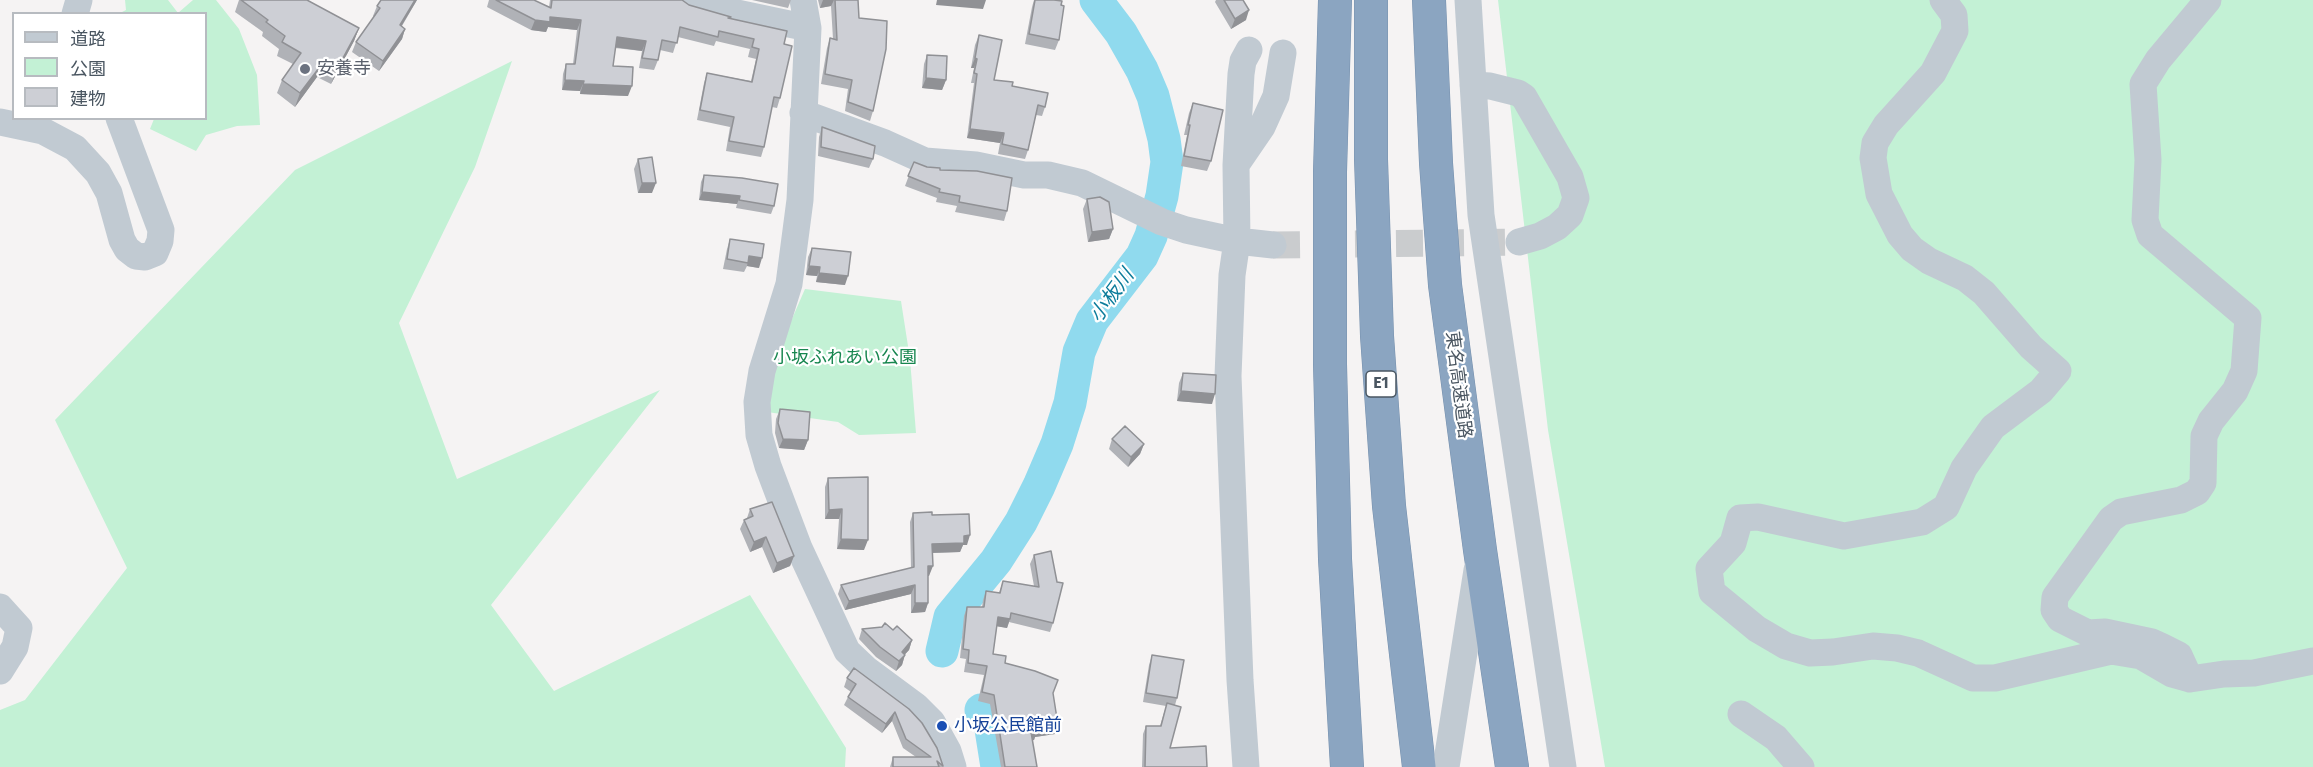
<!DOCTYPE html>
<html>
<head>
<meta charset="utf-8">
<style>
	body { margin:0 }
	#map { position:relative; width:2313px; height:767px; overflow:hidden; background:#f5f3f3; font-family:"Fira Sans","Noto Sans JP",sans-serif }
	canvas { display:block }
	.legend { position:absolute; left:12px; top:12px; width:195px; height:108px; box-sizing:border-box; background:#fff; border:2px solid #b7bbc0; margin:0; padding:8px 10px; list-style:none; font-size:18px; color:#4a5661 }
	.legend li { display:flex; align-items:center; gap:12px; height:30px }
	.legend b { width:30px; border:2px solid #b7bbc0 }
</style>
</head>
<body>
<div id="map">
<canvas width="2313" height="767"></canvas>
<ul class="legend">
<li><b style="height:8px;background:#c1cad2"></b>道路</li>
<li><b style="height:16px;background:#c3f1d5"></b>公園</li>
<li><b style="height:16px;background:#cdcfd5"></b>建物</li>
</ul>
</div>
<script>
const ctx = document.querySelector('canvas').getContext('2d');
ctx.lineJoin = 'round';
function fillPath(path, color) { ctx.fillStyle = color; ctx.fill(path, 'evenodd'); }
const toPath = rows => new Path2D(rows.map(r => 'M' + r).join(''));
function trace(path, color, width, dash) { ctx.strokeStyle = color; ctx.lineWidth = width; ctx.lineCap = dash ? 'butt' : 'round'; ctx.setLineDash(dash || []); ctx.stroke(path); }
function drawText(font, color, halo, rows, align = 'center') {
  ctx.font = font + ' "Fira Sans","Noto Sans JP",sans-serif'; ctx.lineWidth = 4.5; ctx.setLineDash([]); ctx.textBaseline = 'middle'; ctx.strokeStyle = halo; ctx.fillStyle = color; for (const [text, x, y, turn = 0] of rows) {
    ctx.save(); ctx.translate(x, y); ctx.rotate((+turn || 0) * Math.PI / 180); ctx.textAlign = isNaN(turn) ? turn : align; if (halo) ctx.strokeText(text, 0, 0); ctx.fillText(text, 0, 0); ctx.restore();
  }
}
fillPath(toPath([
	[125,0,168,0,178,13,193,0,216,0,239,29,257,75,260,125,237,126,206,135,196,151,150,129,154,119,206,118,206,14,120,13,126,10],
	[1498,0,2313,0,2313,767,1605,767,1548,430],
	[512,61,475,167,399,323,457,479,660,390,491,605,554,691,750,595,846,748,845,767,0,767,0,710,25,700,127,568,55,420,295,170],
	[805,289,901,301,910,359,916,433,859,435,838,422,767,412,771,367]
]), '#c3f1d5');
trace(toPath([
	[942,651,950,617,996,561,1021,522,1039,486,1057,444,1070,403,1079,352,1092,321,1142,256,1151,236,1162,196,1167,162,1164,139,1153,96,1142,70,1121,33,1096,0],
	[981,710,990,723,997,767]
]), '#90daee', 33);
trace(toPath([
	[1273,245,1519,242]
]), '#caccce', 27, [27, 14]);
const highway = toPath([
	[1335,0,1330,172,1330,364,1335,559,1347,767],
	[1371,0,1371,159,1377,336,1389,506,1419,767],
	[1429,0,1436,163,1445,285,1480,550,1512,767]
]);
trace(highway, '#7690ad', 34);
trace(toPath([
	[690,0,723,10,808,28],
	[803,0,808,28,800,200,789,284,762,371,757,402,759,435,768,466,799,548,847,651,866,669,916,706,932,722,948,751,953,767],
	[1468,0,1481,215,1563,767],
	[1943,0,1954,15,1955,31,1933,73,1886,125,1875,143,1873,158,1879,194,1900,235,1912,249,1929,261,1965,278,1984,293,2031,347,2058,371,2041,391,1993,427,1964,468,1946,507,1922,522,1844,536,1758,517,1740,518,1733,543,1709,569,1712,592,1757,629,1786,646,1810,653,1833,652,1873,646,1897,648,1918,653,1973,678,1995,678,2111,651,2141,656,2172,674,2190,679,2224,674,2254,673,2313,661],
	[75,14,79,0],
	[1249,50,1243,61,1241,74,1236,165,1237,241,1273,245],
	[1473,85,1490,86,1518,93,1524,97,1570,177,1576,198,1570,215,1557,227,1540,236,1519,242],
	[803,113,885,143,925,161,976,165,1024,175,1048,175,1082,183,1162,222,1186,230,1237,241,1232,275,1228,376,1240,680,1246,767],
	[0,122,43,131,75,148,98,173,109,193,122,240,127,249,136,256,145,257,155,253,160,241,161,230,119,118],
	[1236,165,1262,127,1276,96,1283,53],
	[0,607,19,628,15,647,0,671],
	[2190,679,2179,655,2163,647,2152,642,2105,632,2088,633,2060,619,2054,610,2055,597,2111,519,2121,512,2181,500,2197,492,2203,483,2204,436,2211,421,2235,391,2244,371,2248,318,2150,235,2145,220,2148,160,2143,84,2158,60,2208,0],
	[1741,714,1776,738,1801,767],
	[1446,767,1477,570]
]), '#c1cad2', 27);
trace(highway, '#8ba5c1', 33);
fillPath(toPath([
	[239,0,307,0,359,28,354,41,331,84,317,77,295,107,277,93,282,80,293,64,277,56,279,49,262,36,263,32,235,12],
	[417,0,402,26,405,29,402,39,379,71,352,52,356,42,374,17,373,16,377,6],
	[489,0,534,0,549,7,550,0,682,0,689,5,731,17,730,18,784,44,780,98,777,108,772,107,764,147,761,157,726,151,730,127,697,120,704,83,707,73,751,81,756,59,748,57,750,49,716,41,714,46,678,37,673,53,660,50,658,60,654,70,639,68,642,51,615,48,613,66,628,96,580,94,580,91,562,90,563,74,566,64,573,64,577,30,548,27,546,32,531,30,487,7],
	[752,0,791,0,788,8],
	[818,0,858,0,859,18,873,111,870,121,845,111,848,89,821,84,827,48,830,38,833,39,831,6,820,8],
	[1034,0,1054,0,1059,40,1055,50,1025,44,1032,7],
	[1216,0,1243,0,1246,20,1231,29,1215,2],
	[979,35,994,80,1012,86,1045,107,1042,116,1036,115,1028,150,1025,159,998,154,1000,143,967,138,974,83,971,83,974,68,971,68,975,45],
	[927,55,946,80,942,90,922,88,924,64],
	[1193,103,1211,161,1207,171,1181,166,1187,135,1184,135,1189,113],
	[822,127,873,159,869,168,818,156,819,137],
	[638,159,652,193,638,193,634,169],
	[914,162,927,167,940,170,1007,211,1004,221,955,212,957,206,936,202,937,198,905,186],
	[704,175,774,206,771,214,736,208,737,204,699,200,701,182],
	[1087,199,1113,229,1109,239,1088,242,1083,209],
	[730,239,759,268,747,266,744,272,723,269,727,249],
	[812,248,845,285,816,282,817,276,806,275,808,257],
	[1183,373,1212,404,1177,401,1179,383],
	[780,409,808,440,804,450,779,448,775,433,776,419],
	[1112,439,1144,444,1140,454,1128,467,1109,449],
	[828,478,864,550,837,549,839,519,825,519,825,487],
	[750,509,794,556,790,566,773,573,762,547,750,552,740,529,744,520,747,518],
	[913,513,932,515,967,545,963,545,960,552,932,553,929,576,928,576,928,603,925,612,911,613,911,594,845,610,838,594,841,585,911,568,910,522],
	[1034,555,1053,623,1050,632,1009,622,1007,628,997,626,993,654,1005,663,1053,693,1058,725,1055,734,1035,737,1034,740,1032,740,1037,767,1001,767,990,704,978,701,984,675,964,672,966,659,960,658,964,616,967,607,982,607,983,600,986,591,999,593,1003,581,1034,586,1030,564],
	[862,629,893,630,912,640,909,650,905,654,902,665,896,671,876,657,859,639],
	[1152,655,1177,698,1175,705,1170,748,1207,767,1142,767,1143,734,1146,726,1160,726,1166,706,1143,702,1149,665],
	[854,668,943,766,943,767,890,767,893,757,916,757,903,748,892,721,882,733,844,705,848,697,851,692,844,687,847,678]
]), '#b0b2b7');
fillPath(toPath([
	[415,0,417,0,396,35,400,25],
	[823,0,834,0,831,6,820,8],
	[937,0,986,0,983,9,936,5],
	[1249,10,1246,20,1231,29,1235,19],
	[550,17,581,20,577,30,548,27,546,32,531,30,535,20],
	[359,28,354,41,331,84,336,71],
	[405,29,402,39,379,71,383,61],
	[617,37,646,41,642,51,613,47],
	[975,58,977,59,974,68,971,68],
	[322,64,317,77,295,107,300,93],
	[926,78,946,80,942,90,922,88],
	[565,80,584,81,580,91,562,90],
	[583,84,632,86,628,96,580,94],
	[970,129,1004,133,1000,143,967,138],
	[642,183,656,183,652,193,638,193],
	[702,192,740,196,737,204,699,200],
	[1113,229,1109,239,1088,242,1092,232],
	[749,256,762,258,759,268,747,266],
	[809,266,820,267,817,276,806,275],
	[819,273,848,276,845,285,816,282],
	[1181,391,1215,394,1212,404,1177,401],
	[783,439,808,440,804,450,779,448],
	[1144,444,1140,454,1128,467,1131,457],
	[842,509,839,519,825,519,829,510],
	[970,535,967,545,963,545,960,552,929,553,932,544,964,536],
	[766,537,762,547,750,552,754,542],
	[841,539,868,540,864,550,837,549],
	[794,556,790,566,773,573,777,563],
	[928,566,933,566,929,576,925,576],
	[915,585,911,594,845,610,849,601],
	[915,603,928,603,925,612,911,613],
	[998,617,1010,619,1007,628,995,626],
	[912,640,909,650,898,662,902,652],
	[905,655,902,665,896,671,899,661],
	[895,712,892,721,882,733,886,724],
	[1058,725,1055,734,1035,737,1034,740,1028,741,1031,732,1037,728]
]), '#909195');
const building = toPath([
	[241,0,307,0,359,28,336,71,322,64,300,93,282,80,301,53,282,42,285,36,266,22,268,20,241,0],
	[381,0,415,0,400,25,405,29,383,61,356,42,380,8,377,6,381,0],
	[496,0,534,0,551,8,552,0,682,0,689,5,731,17,728,18,787,31,784,44,792,46,780,98,774,97,764,147,729,141,734,117,700,110,707,73,752,82,759,49,752,47,754,39,719,31,718,37,680,27,677,43,662,40,658,60,642,58,646,41,617,37,613,66,633,67,632,86,583,84,584,81,565,80,566,64,575,64,581,20,550,17,550,22,535,20,496,0],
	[835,0,858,0,859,18,887,21,886,49,873,111,848,102,852,80,825,74,830,38,837,40,835,0],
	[1035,0,1054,0,1062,1,1061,5,1064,6,1059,40,1029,34,1035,0],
	[1224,0,1243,0,1249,10,1235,19,1224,0],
	[979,35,1002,40,994,80,1013,82,1012,86,1048,93,1045,107,1038,105,1028,150,1002,144,1004,133,970,129,977,74,974,73,977,59,975,58,979,35],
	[927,55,947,56,946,80,926,78,927,55],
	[1193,103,1223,110,1211,161,1184,156,1190,125,1188,125,1193,103],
	[822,127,875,146,873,159,821,147,822,127],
	[652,157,656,183,642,183,638,159,652,157],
	[914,162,927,167,940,168,940,170,977,171,1012,178,1007,211,959,202,960,196,939,192,940,189,908,176,914,162],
	[704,175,742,178,778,184,774,206,739,200,740,196,702,192,704,175],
	[1100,197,1109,202,1113,229,1092,232,1087,199,1100,197],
	[730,239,764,244,762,258,749,256,748,263,727,259,730,239],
	[812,248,851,252,848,276,819,273,820,267,809,266,812,248],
	[1183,373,1216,375,1215,394,1181,391,1183,373],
	[780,409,810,412,808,440,783,439,778,423,780,409],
	[1125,426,1144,444,1131,457,1112,439,1125,426],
	[868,477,868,540,841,539,842,509,829,510,828,478,868,477],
	[772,502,794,556,777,563,766,537,754,542,744,520,753,516,750,509,772,502],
	[932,512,932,515,969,514,970,535,964,536,964,543,932,544,933,566,928,566,928,603,915,603,915,585,849,601,841,585,914,567,913,513,932,512],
	[1051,551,1057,582,1063,583,1053,623,1011,613,1010,619,998,617,993,654,1006,656,1005,663,1035,671,1058,680,1053,693,1058,725,1037,728,1037,731,1031,732,1037,767,1005,767,994,695,982,692,987,666,968,663,969,650,963,649,967,607,984,607,986,591,1000,593,1003,581,1039,587,1034,555,1051,551],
	[885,623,893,630,897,626,912,640,902,652,905,655,899,661,880,647,862,629,882,627,885,623],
	[1152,655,1184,660,1177,698,1146,693,1152,655],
	[854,668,909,709,922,723,937,748,943,766,937,761,939,767,893,767,893,757,931,757,906,739,895,712,886,724,848,697,856,684,847,678,854,668],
	[1167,703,1181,707,1170,748,1206,746,1207,767,1145,767,1146,726,1161,726,1167,703]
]);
fillPath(building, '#cdcfd5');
trace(building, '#909195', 1.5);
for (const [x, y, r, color] of [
	[305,69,6,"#6b7280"],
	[942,726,6,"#1a4fb4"]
]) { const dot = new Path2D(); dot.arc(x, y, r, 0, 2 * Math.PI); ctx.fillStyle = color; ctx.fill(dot); trace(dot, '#fff', 2); }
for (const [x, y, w] of [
	[1381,384,30]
]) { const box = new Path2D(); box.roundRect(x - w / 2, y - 13, w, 26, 4.5); ctx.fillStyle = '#fff'; ctx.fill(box); trace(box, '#4a5661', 1.5); }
drawText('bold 16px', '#4a5661', null, [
	["E1",1381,384]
]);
drawText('18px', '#5b616d', '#fff', [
	["安養寺",317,69]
], 'left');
drawText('18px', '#17864f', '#fff', [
	["小坂ふれあい公園",845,358]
]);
drawText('18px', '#4a5661', '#fff', [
	["東名高速道路",1458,385,83]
]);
drawText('18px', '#164399', '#fff', [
	["小坂公民館前",954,726]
], 'left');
drawText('italic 20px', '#0c7c9b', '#fff', [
	["小板川",1112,296,-54]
]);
</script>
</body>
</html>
